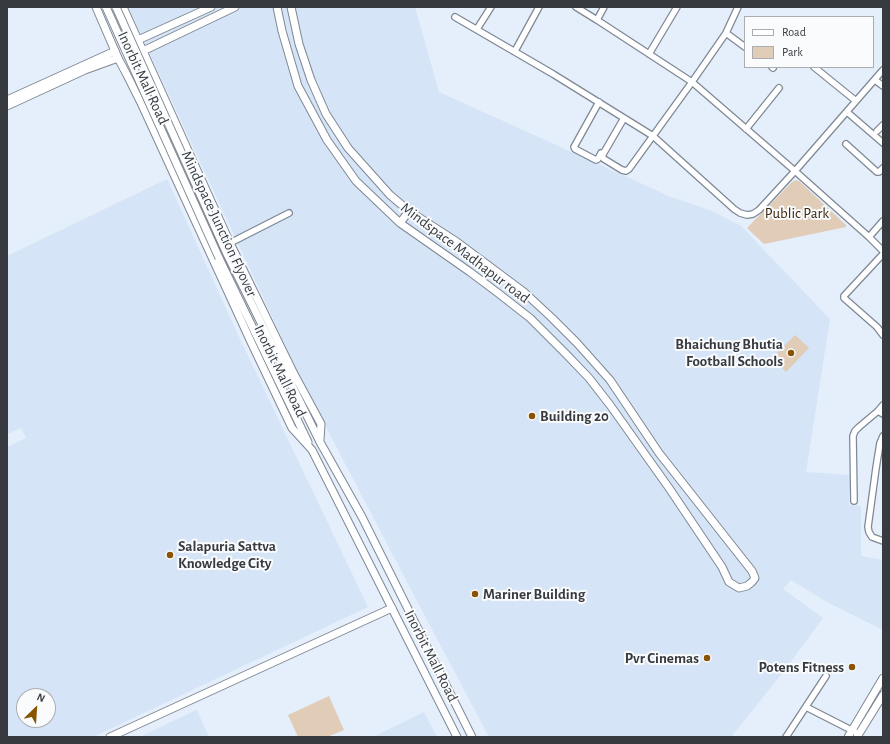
<!DOCTYPE html>
<html>
<head>
<meta charset="utf-8">
<style>
	body { margin:0 }
	#map { position:relative; width:890px; height:744px; overflow:hidden; background:#e5effb; font-family:"Alegreya Sans",sans-serif }
	canvas { display:block }
	.frame { position:absolute; inset:0; border:8px solid #373b40; pointer-events:none }
	.legend { position:absolute; left:744px; top:16px; width:130px; height:52px; box-sizing:border-box; background:#f9fbfd; border:1px solid #abaeb1; margin:0; padding:5px 7px; list-style:none; font-size:12px; color:#373b40 }
	.legend li { display:flex; align-items:center; gap:8px; height:20px }
	.legend b { width:20px; border:1px solid #abaeb1 }
	.north { position:absolute; left:16px; top:688px; width:40px; height:40px; box-sizing:border-box; background:#f9fbfd; border:1px solid #abaeb1; border-radius:50%; rotate:25deg; font-size:11px; font-weight:700; line-height:16px; text-align:center; color:#373b40 }
	.north::after { content:''; display:block; margin:auto; width:14px; height:18px; background:#895301; clip-path:polygon(50% 0,100% 100%,50% 72%,0 100%) }
</style>
</head>
<body>
<div id="map">
<canvas width="890" height="744"></canvas>
<div class="frame"></div>
<ul class="legend">
<li><b style="height:5px;background:#fff"></b>Road</li>
<li><b style="height:11px;background:#e0ccb7"></b>Park</li>
</ul>
<div class="north">N</div>
</div>
<script>
const ctx = document.querySelector('canvas').getContext('2d');
ctx.lineJoin = 'round';
function fillPath(path, color) { ctx.fillStyle = color; ctx.fill(path, 'evenodd'); }
const toPath = rows => new Path2D(rows.map(r => 'M' + r).join(''));
function trace(path, color, width, dash) { ctx.strokeStyle = color; ctx.lineWidth = width; ctx.lineCap = dash ? 'butt' : 'round'; ctx.setLineDash(dash || []); ctx.stroke(path); }
function drawText(font, color, halo, rows, align = 'center') {
  ctx.font = font + ' "Alegreya Sans",sans-serif'; ctx.lineWidth = 4; ctx.setLineDash([]); ctx.textBaseline = 'middle'; ctx.strokeStyle = halo; ctx.fillStyle = color; for (const [text, x, y, turn = 0] of rows) {
    ctx.save(); ctx.translate(x, y); ctx.rotate((+turn || 0) * Math.PI / 180); ctx.textAlign = isNaN(turn) ? turn : align; if (halo) ctx.strokeText(text, 0, 0); ctx.fillText(text, 0, 0); ctx.restore();
  }
}
fillPath(toPath([
	[128,7,415,7,439,92,671,197,712,211,741,226,830,319,806,472,850,475,849,505,861,506,861,556,883,560,883,630,825,601,791,580,783,589,823,618,784,671,731,737,489,737,408,584,302,381],
	[167,179,240,339,368,607,93,737,7,737,7,447,26,438,21,428,7,434,7,256],
	[24,696,48,696,48,720,24,720],
	[197,710,209,737,140,737,196,710],
	[424,712,437,737,373,737]
]), '#d5e4f6');
fillPath(toPath([
	[796,180,799,181,846,225,846,227,764,244,747,228,792,182],
	[795,335,809,348,786,372,772,358],
	[329,696,344,730,327,737,298,737,288,715]
]), '#e0ccb7');
const minor = toPath([
	[576,7,597,20,692,82,795,171,869,237,883,251],
	[455,17,553,74,653,136,734,209,740,213,747,215,753,214,759,210,795,171,883,70],
	[597,20,604,7],
	[477,29,491,7],
	[726,33,745,47],
	[515,51,539,7],
	[649,54,677,7],
	[772,67,773,68],
	[814,67,856,101],
	[875,80,883,86],
	[599,102,574,147,575,149,596,160,598,159,601,153],
	[847,112,883,143],
	[624,118,602,156,604,159,622,170,626,171,629,169,692,82,726,33,738,7],
	[746,129,779,88],
	[877,131,883,125],
	[846,144,877,172,879,172,883,168],
	[869,237,883,221],
	[230,243,289,213],
	[883,254,844,296,844,298,877,327,883,335],
	[878,411,883,414],
	[883,436,880,443,876,468,868,527,869,532,872,537,883,541],
	[854,501,853,436,855,431,859,427,878,411,883,405],
	[806,707,859,734],
	[786,737,826,676]
]);
const tertiary = toPath([
	[277,7,282,31,298,86,327,140,356,181,400,223,470,272,498,293,530,318,566,354,589,378,610,405,669,488,722,567,729,582,739,588,747,586,752,582,755,578,752,571,659,453,610,380,577,343,552,318,524,292,457,242,409,211,390,195,348,148,326,114,311,80,299,44,291,7],
	[138,40,211,7],
	[143,51,235,7],
	[7,100,115,51],
	[7,106,85,70,118,58],
	[400,223,409,211],
	[110,737,392,608]
]);
const secondary = toPath([
	[96,7,118,58,127,75,142,105,251,342,292,428,312,450,457,737],
	[123,7,230,243,294,374,321,424,320,440],
	[227,254,320,442,362,517,472,737],
	[219,258,308,442],
	[848,737,883,678],
	[857,737,883,695]
]);
trace(minor, '#7f8894', 8);
trace(tertiary, '#7f8894', 9);
trace(secondary, '#7f8894', 9);
trace(minor, '#fff', 5.5);
trace(tertiary, '#fff', 7);
trace(secondary, '#fff', 7);
const secondaryBridge = toPath([
	[106,7,219,258],
	[116,7,227,254]
]);
trace(secondaryBridge, '#7f8894', 9, []);
trace(secondaryBridge, '#fff', 7);
for (const [x, y, r, color] of [
	[791,353,4,"#895301"],
	[532,416,4,"#895301"],
	[170,555,4,"#895301"],
	[475,594,4,"#895301"],
	[707,658,4,"#895301"],
	[852,667,4,"#895301"]
]) { const dot = new Path2D(); dot.arc(x, y, r, 0, 2 * Math.PI); ctx.fillStyle = color; ctx.fill(dot); trace(dot, '#f9fbfd', 1.5); }
drawText('15px', '#373b40', '#f9fbfd', [
	["Inorbit Mall Road",143,78,65],
	["Mindspace Junction Flyover",219,224,65],
	["Mindspace Madhapur road",465,253,37],
	["Inorbit Mall Road",280,371,64],
	["Inorbit Mall Road",431,656,63]
]);
drawText('15px', '#3d270c', '#f9fbfd', [
	["Public Park",797,213]
]);
drawText('bold 15px', '#373b40', '#f9fbfd', [
	["Bhaichung Bhutia",783,344],
	["Football Schools",783,361],
	["Building 20",540,416,"left"],
	["Salapuria Sattva",178,546,"left"],
	["Knowledge City",178,563,"left"],
	["Mariner Building",483,594,"left"],
	["Pvr Cinemas",699,658],
	["Potens Fitness",844,667]
], 'right');
</script>
</body>
</html>
